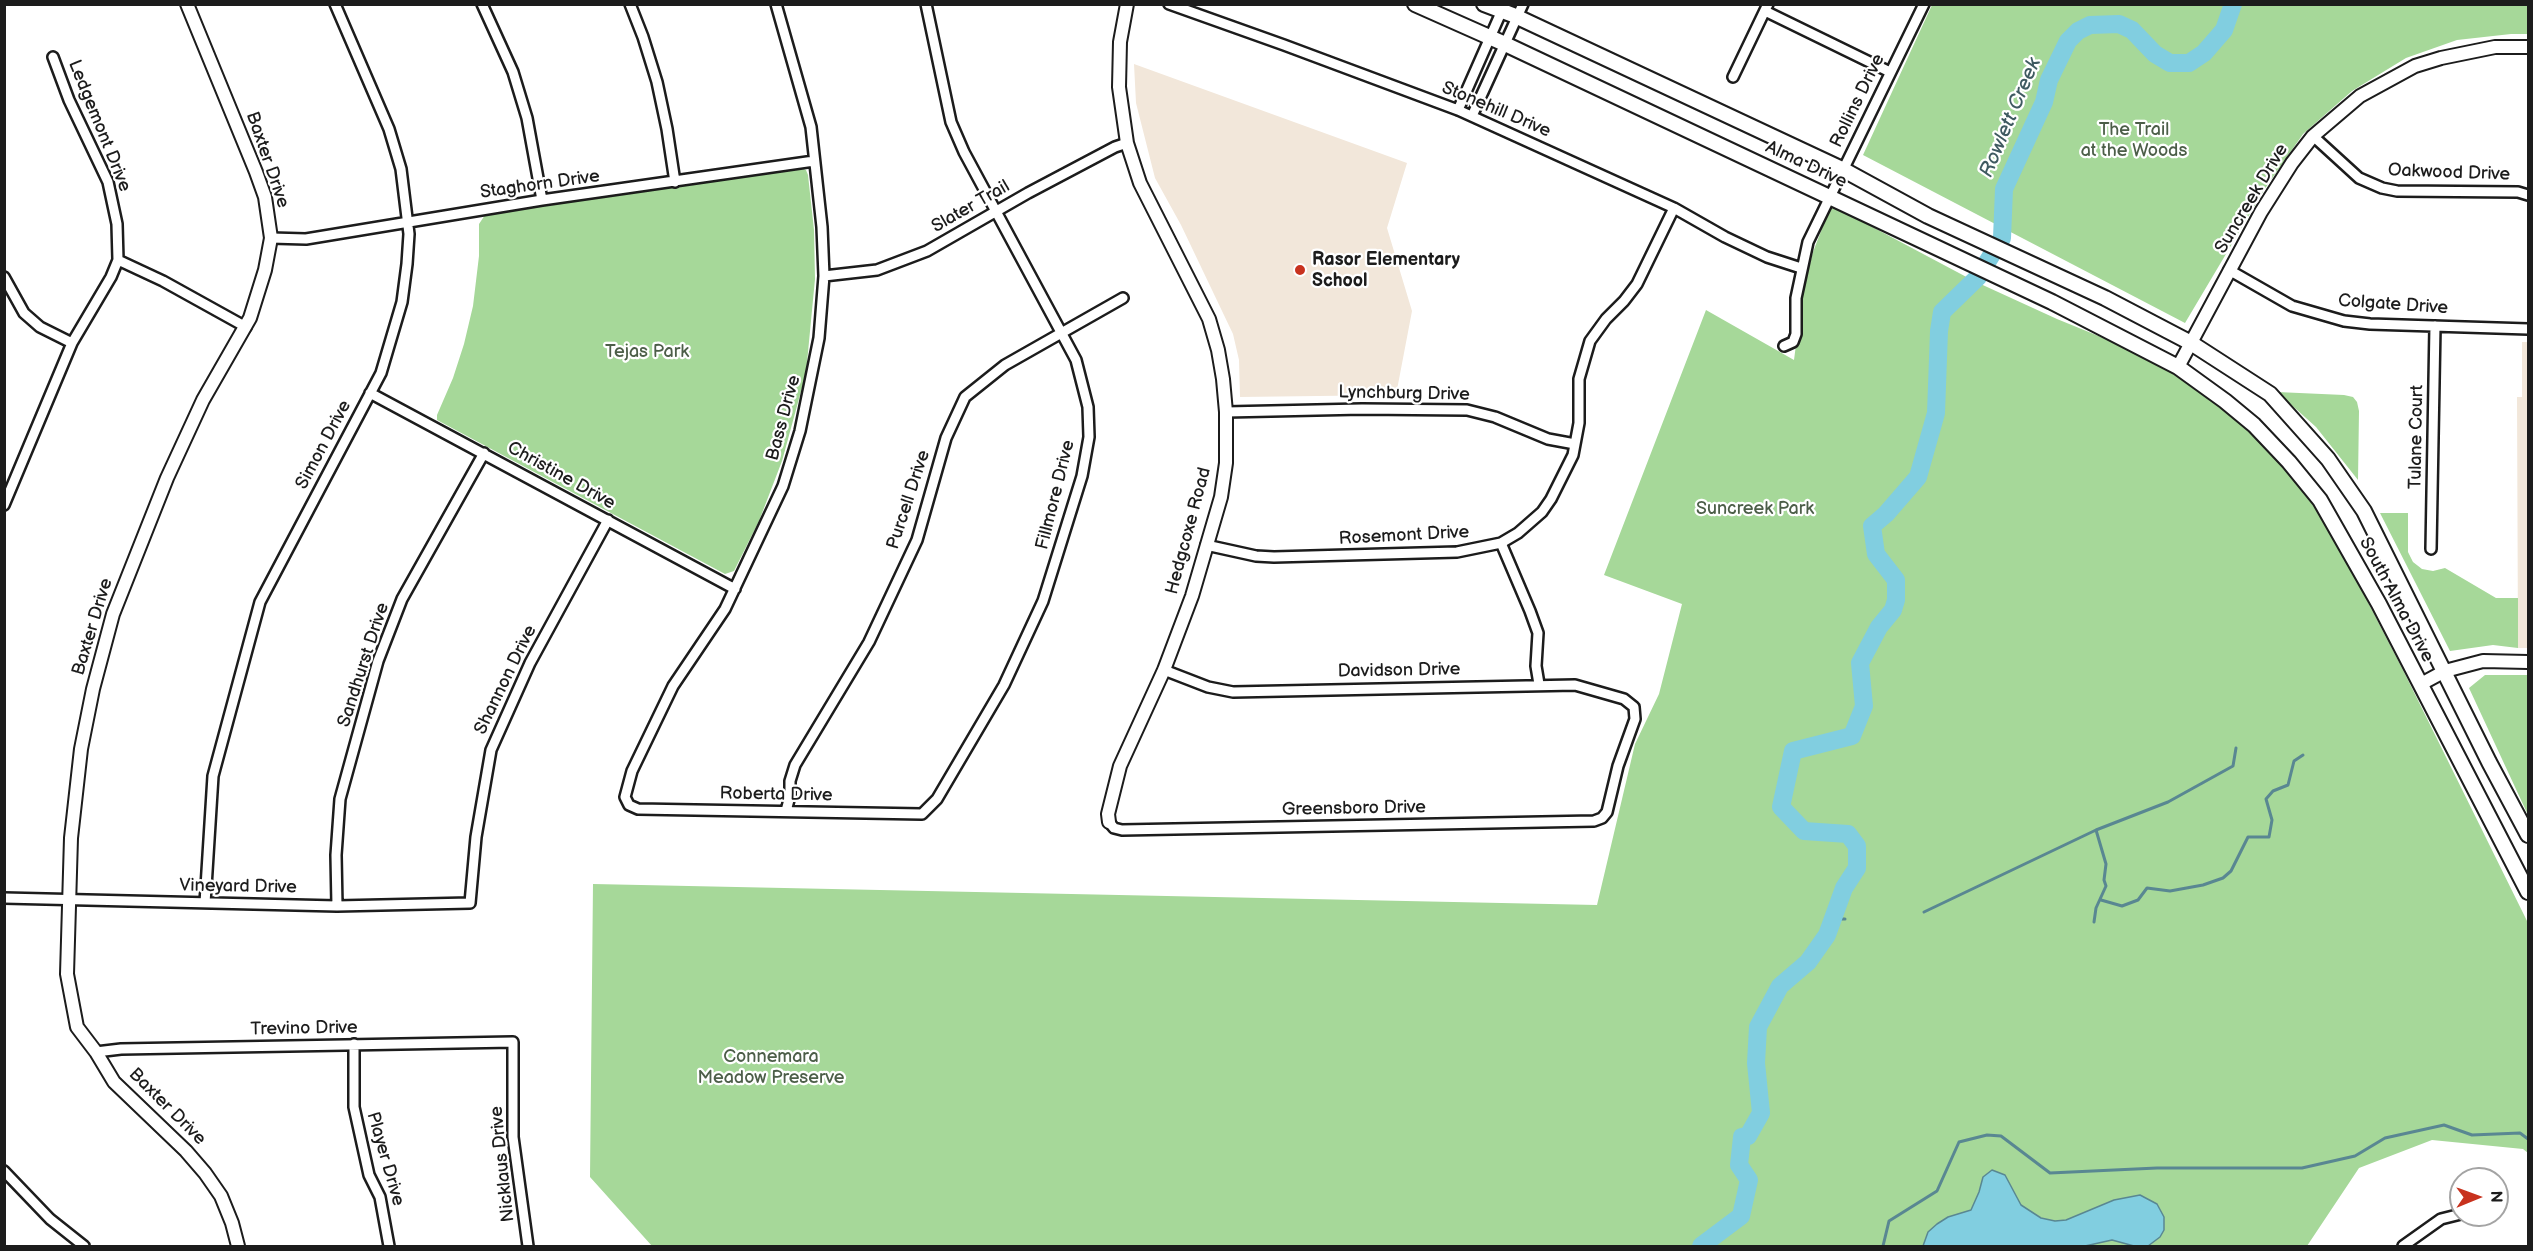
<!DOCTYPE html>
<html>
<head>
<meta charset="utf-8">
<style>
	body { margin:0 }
	#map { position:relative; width:2533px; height:1251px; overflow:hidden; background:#fff; font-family:"Balsamiq Sans",sans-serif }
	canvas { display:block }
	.frame { position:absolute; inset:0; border:6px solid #1c1c1c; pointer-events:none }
	.north { position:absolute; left:2449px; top:1167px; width:60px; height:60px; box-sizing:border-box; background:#fff; border:2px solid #a4a4a4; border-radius:50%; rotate:89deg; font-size:16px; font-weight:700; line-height:24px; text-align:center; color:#1c1c1c }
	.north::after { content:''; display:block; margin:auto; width:21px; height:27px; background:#c8321e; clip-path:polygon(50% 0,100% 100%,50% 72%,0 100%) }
</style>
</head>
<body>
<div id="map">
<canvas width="2533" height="1251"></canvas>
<div class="frame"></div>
<div class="north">N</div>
</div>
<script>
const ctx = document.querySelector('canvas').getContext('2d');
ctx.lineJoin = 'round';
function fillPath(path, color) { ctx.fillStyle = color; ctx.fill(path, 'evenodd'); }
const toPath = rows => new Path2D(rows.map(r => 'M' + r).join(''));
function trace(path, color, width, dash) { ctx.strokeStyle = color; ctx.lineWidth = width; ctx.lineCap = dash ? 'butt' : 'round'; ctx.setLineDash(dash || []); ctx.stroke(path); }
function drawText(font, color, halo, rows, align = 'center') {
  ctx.font = font + ' "Balsamiq Sans",sans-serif'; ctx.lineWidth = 4.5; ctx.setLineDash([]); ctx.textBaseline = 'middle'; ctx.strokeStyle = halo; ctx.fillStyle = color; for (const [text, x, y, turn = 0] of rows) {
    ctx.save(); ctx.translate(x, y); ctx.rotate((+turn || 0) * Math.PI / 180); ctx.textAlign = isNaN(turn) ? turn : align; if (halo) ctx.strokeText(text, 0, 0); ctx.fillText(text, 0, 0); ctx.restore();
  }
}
fillPath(toPath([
	[1134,64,1407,163,1387,228,1412,311,1396,395,1240,397,1239,360,1233,334,1181,225,1155,178,1136,103],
	[2522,342,2528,342,2528,648,2518,648,2517,397,2522,397]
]), '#f2e7da');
fillPath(toPath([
	[1932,5,2528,5,2528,34,2511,34,2457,40,2406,58,2352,91,2303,134,2264,190,2185,323,1863,155],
	[799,167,806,170,808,175,814,230,815,279,806,373,782,461,759,521,734,571,725,574,437,420,437,415,453,378,464,344,473,306,479,256,479,224,485,215],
	[1831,205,1974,281,2057,319,2145,355,2203,389,2280,456,2310,497,2330,529,2403,670,2528,923,2528,1153,2523,1149,2432,1140,2359,1168,2307,1246,652,1246,590,1177,593,884,1597,905,1635,744,1659,694,1682,604,1604,575,1706,310,1794,360,1803,291,1813,252],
	[2277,392,2344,395,2353,397,2357,402,2359,411,2358,480,2316,427],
	[2380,513,2408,513,2408,552,2413,562,2422,569,2433,571,2445,568,2496,598,2518,598,2518,648,2493,645,2450,651],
	[2485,675,2528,675,2528,815,2469,688]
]), '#a6d899');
const water = toPath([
	[1992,1170,2005,1175,2021,1205,2041,1218,2055,1221,2066,1220,2114,1200,2140,1195,2157,1204,2164,1217,2164,1230,2160,1237,2148,1246,2134,1246,2112,1240,2085,1246,1923,1246,1928,1232,1937,1224,1948,1217,1971,1210,1979,1192,1983,1177,1992,1170]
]);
fillPath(water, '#81cee0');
trace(water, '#598792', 1.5);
trace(toPath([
	[2101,900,2122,906,2138,900,2147,888,2170,891,2203,885,2223,878,2231,871,2248,837,2269,837,2272,820,2266,799,2273,791,2288,785,2294,761,2303,755],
	[1924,912,2096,830,2168,802,2233,766,2236,748],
	[1832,919,1845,919],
	[2094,922,2096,908,2106,886,2104,880,2106,864,2096,830],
	[1883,1246,1889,1221,1937,1191,1959,1142,1987,1135,2001,1136,2050,1173,2157,1168,2302,1168,2355,1156,2385,1138,2444,1125,2472,1135,2520,1133,2528,1139]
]), '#598792', 3);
trace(toPath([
	[1701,1246,1741,1216,1749,1180,1739,1165,1742,1137,1748,1136,1761,1113,1756,1063,1758,1027,1780,986,1808,962,1827,935,1844,888,1857,868,1857,846,1848,834,1804,831,1781,807,1793,751,1852,736,1864,706,1860,663,1879,627,1893,610,1896,600,1896,580,1876,554,1872,526,1886,514,1918,477,1936,413,1939,331,1942,312,1978,277,2002,238,2004,189,2044,102,2049,80,2068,41,2078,31,2090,25,2119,24,2132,30,2155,54,2170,63,2189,63,2204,53,2224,30,2233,4]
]), '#81cee0', 18);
const minor = toPath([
	[482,4,513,72,527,118,542,200],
	[630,4,643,37,657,82,667,129,675,182],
	[776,4,811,127,822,227,824,276,819,338,800,431,783,486,725,609,673,686,632,771,625,797,629,805,638,809,922,814,937,799,1004,685,1043,601,1082,476,1089,437,1088,407,1076,360,964,152,951,122,926,4],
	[1169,4,1284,45,1458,110,1674,208,1725,237,1767,257,1801,268],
	[1765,11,1890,72],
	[1733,77,1768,4],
	[1458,110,1503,8],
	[1472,116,1523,4],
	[2313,136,2359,178,2382,188,2397,191,2518,192,2528,195],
	[271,238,306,239,542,200,814,161],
	[118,260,163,281,246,327],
	[2229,270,2292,306,2344,321,2370,324,2528,329],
	[824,276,877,270,927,251,1028,193,1115,147,1127,143],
	[4,277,24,313,40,327,72,343],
	[1784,346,1793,342,1796,334,1796,298,1808,242,1924,4],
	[370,393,735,589],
	[1226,412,1362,409,1467,410,1495,417,1548,439,1575,444],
	[4,505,72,343,111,277,118,260,117,224,108,182,69,100,53,57],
	[1501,543,1530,611,1538,633,1536,666,1539,684],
	[1206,545,1256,556,1274,557,1457,552,1501,543,1518,533,1542,512,1551,499,1573,455,1579,423,1579,379,1590,341,1606,319,1624,301,1637,284,1674,208],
	[2431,549,2435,326],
	[786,811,790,796,790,781,795,765,869,642,917,540,946,438,965,397,1005,365,1123,298],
	[1109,822,1114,828,1122,830,1594,821,1602,818,1607,812,1618,766,1635,719,1634,707,1624,699,1575,685,1233,692,1208,687,1164,670],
	[4,898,337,906,470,903,476,837,491,750,530,663,608,520],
	[205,903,213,776,260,602,381,373,402,302,407,264,409,234,401,169,389,129,335,4],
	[337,906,336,855,340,799,378,661,402,599,484,453],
	[354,1044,354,1107,369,1175,380,1197,389,1246],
	[96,1052,121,1049,513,1042,513,1137,528,1246],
	[4,1171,50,1219,84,1246],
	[2473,1215,2481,1217],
	[2403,1246,2441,1219,2461,1214]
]);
const tertiary = toPath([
	[187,4,256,172,265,197,271,238,265,270,250,318,203,400,167,478,113,614,93,689,81,749,71,838,67,974,77,1027,96,1052,114,1082,186,1151,205,1173,221,1196,232,1223,238,1246],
	[2178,367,2261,212,2292,163,2313,136,2360,96,2415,66,2441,58,2495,47,2528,47],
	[2421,684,2445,671,2483,661,2528,662],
	[1109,822,1108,814,1120,766,1164,670,1192,596,1221,497,1226,463,1226,412,1223,379,1218,350,1209,319,1140,183,1127,143,1119,87,1120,42,1127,4]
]);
const secondary = toPath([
	[1415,4,1505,44,2052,302,2178,367,2225,401,2254,425,2289,462,2320,500,2379,604,2528,892],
	[1484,4,1513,15,1842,169,1928,216,2105,298,2191,343,2270,394,2328,459,2364,511,2489,762,2528,835]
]);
trace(minor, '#1c1c1c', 14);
trace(tertiary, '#1c1c1c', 16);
trace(secondary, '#1c1c1c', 18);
trace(minor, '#fff', 9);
trace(tertiary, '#fff', 12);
trace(secondary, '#fff', 14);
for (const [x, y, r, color] of [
	[1300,270,6,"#c8321e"]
]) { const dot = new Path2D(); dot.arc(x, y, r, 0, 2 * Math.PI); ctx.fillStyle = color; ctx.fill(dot); trace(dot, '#fff', 2); }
drawText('18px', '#1c1c1c', '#fff', [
	["Rollins Drive",1858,101,-64],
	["Stonehill Drive",1496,110,23],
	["Ledgemont Drive",99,126,68],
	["Baxter Drive",267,160,71],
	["Alma Drive",1806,165,25],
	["Oakwood Drive",2449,173,2],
	["Staghorn Drive",540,185,-8],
	["Suncreek Drive",2252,199,-59],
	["Slater Trail",971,207,-30],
	["Colgate Drive",2393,305,4],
	["Lynchburg Drive",1404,394,1],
	["Bass Drive",784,418,-75],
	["Tulane Court",2417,437,-89],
	["Simon Drive",324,445,-62],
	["Christine Drive",561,476,29],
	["Fillmore Drive",1056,495,-76],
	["Purcell Drive",909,500,-72],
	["Hedgcoxe Road",1189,531,-75],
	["Rosemont Drive",1404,536,-3],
	["South Alma Drive",2396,600,62],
	["Baxter Drive",93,627,-73],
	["Sandhurst Drive",364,665,-72],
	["Davidson Drive",1399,671,-1],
	["Shannon Drive",506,680,-64],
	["Roberta Drive",776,795,1],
	["Greensboro Drive",1354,809,-1],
	["Vineyard Drive",238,887,1],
	["Trevino Drive",304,1029,-1],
	["Baxter Drive",167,1107,45],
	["Player Drive",385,1159,74],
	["Nicklaus Drive",503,1164,-96]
]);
drawText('18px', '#4c5e48', '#fff', [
	["The Trail",2134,130],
	["at the Woods",2134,151],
	["Tejas Park",647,352],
	["Suncreek Park",1755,509],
	["Connemara",771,1057],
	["Meadow Preserve",771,1078]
]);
drawText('bold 18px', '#1c1c1c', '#fff', [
	["Rasor Elementary",1312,260],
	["School",1312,281]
], 'left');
drawText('italic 20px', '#3f5a61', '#fff', [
	["Rowlett Creek",2011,118,-67]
]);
</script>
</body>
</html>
